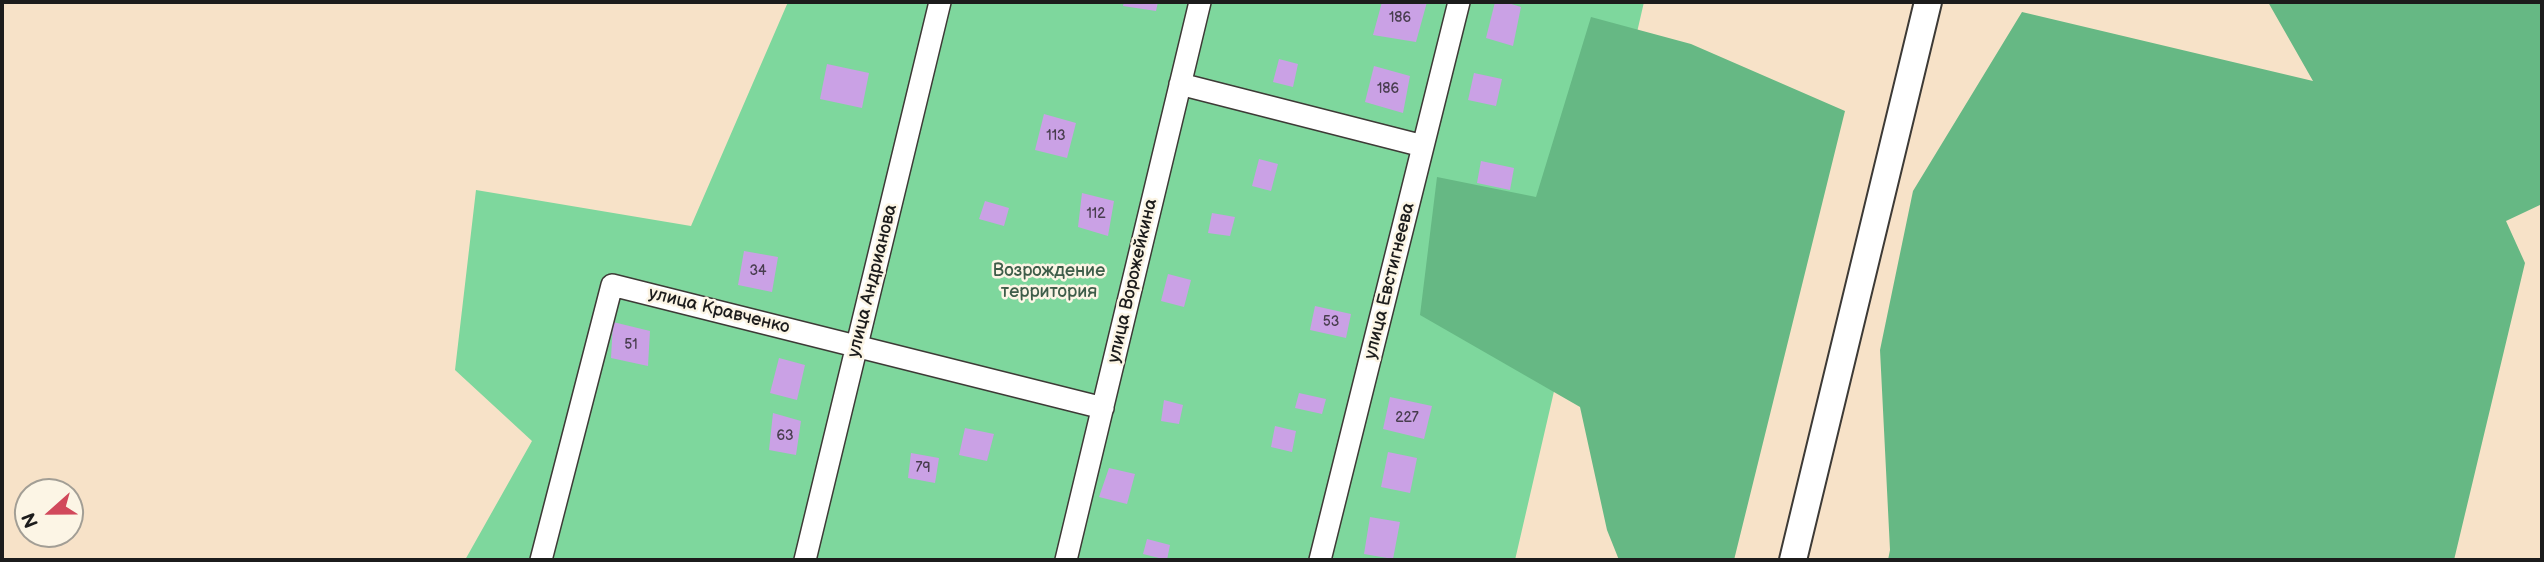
<!DOCTYPE html>
<html>
<head>
<meta charset="utf-8">
<style>
	body { margin:0 }
	#map { position:relative; width:2544px; height:562px; overflow:hidden; background:#f7e2c8; font-family:"Balsamiq Sans",sans-serif }
	canvas { display:block }
	.frame { position:absolute; inset:0; border:4px solid #1c1c1c; pointer-events:none }
	.north { position:absolute; left:14px; top:478px; width:70px; height:70px; box-sizing:border-box; background:#fcf5e5; border:2px solid #a29e95; border-radius:50%; rotate:249deg; font-size:19px; font-weight:700; line-height:28px; text-align:center; color:#1c1c1c }
	.north::after { content:''; display:block; margin:auto; width:24px; height:32px; background:#d1495b; clip-path:polygon(50% 0,100% 100%,50% 72%,0 100%) }
</style>
</head>
<body>
<div id="map">
<canvas width="2544" height="562"></canvas>
<div class="frame"></div>
<div class="north">N</div>
</div>
<script>
const ctx = document.querySelector('canvas').getContext('2d');
ctx.lineJoin = 'round';
function fillPath(path, color) { ctx.fillStyle = color; ctx.fill(path, 'evenodd'); }
const toPath = rows => new Path2D(rows.map(r => 'M' + r).join(''));
function trace(path, color, width, dash) { ctx.strokeStyle = color; ctx.lineWidth = width; ctx.lineCap = dash ? 'butt' : 'round'; ctx.setLineDash(dash || []); ctx.stroke(path); }
function drawText(font, color, halo, rows, align = 'center') {
  ctx.font = font + ' "Balsamiq Sans",sans-serif'; ctx.lineWidth = 5; ctx.setLineDash([]); ctx.textBaseline = 'middle'; ctx.strokeStyle = halo; ctx.fillStyle = color; for (const [text, x, y, turn = 0] of rows) {
    ctx.save(); ctx.translate(x, y); ctx.rotate((+turn || 0) * Math.PI / 180); ctx.textAlign = isNaN(turn) ? turn : align; if (halo) ctx.strokeText(text, 0, 0); ctx.fillText(text, 0, 0); ctx.restore();
  }
}
fillPath(toPath([
	[788,2,1644,2,1515,560,465,560,532,441,455,370,476,190,691,226]
]), '#7ed79d');
fillPath(toPath([
	[2268,2,2542,2,2542,204,2506,221,2525,263,2454,560,1888,560,1890,550,1880,350,1913,191,2022,12,2313,81],
	[1591,17,1691,44,1845,111,1734,560,1619,560,1607,530,1580,407,1420,315,1437,177,1536,197]
]), '#66b884');
fillPath(toPath([
	[1124,2,1158,2,1156,11,1123,6],
	[1382,2,1427,2,1416,42,1373,35],
	[1495,2,1505,2,1521,7,1513,46,1486,38],
	[1279,59,1298,64,1293,87,1273,82],
	[827,64,869,73,862,108,820,99],
	[1374,66,1410,76,1403,113,1365,102],
	[1474,73,1502,79,1496,106,1468,100],
	[1044,114,1076,123,1067,158,1035,150],
	[1259,159,1278,164,1271,191,1252,186],
	[1481,161,1514,168,1510,190,1477,183],
	[1082,193,1114,201,1108,236,1078,227],
	[985,201,1009,208,1004,226,979,219],
	[1212,213,1235,217,1230,236,1208,233],
	[744,251,778,257,772,292,738,285],
	[1168,274,1191,280,1184,307,1161,301],
	[1315,306,1351,314,1346,338,1310,330],
	[613,322,650,331,648,366,611,358],
	[779,358,805,365,797,400,770,393],
	[1299,393,1326,399,1322,414,1295,408],
	[1390,397,1432,406,1424,439,1383,429],
	[1164,400,1183,405,1179,424,1161,421],
	[773,413,801,421,796,455,769,450],
	[1275,426,1296,431,1292,452,1271,447],
	[965,428,994,434,987,461,959,455],
	[1388,452,1417,458,1410,493,1381,487],
	[911,453,939,458,935,483,908,478],
	[1109,468,1135,474,1127,504,1099,497],
	[1370,517,1400,522,1393,559,1364,554],
	[1147,539,1170,545,1167,560,1143,554]
]), '#caa1e5');
const minor = toPath([
	[1180,84,1423,146],
	[541,560,612,285,1103,408],
	[805,560,940,2],
	[1066,560,1200,2],
	[1320,560,1459,2]
]);
const major = toPath([
	[1793,560,1928,2]
]);
trace(minor, '#3d3a36', 24);
trace(major, '#3d3a36', 30);
trace(minor, '#fff', 21);
trace(major, '#fff', 26);
drawText('14px', '#483d4e', null, [
	["186",1400,18],
	["186",1388,89],
	["113",1056,136],
	["112",1096,214],
	["34",758,271],
	["53",1331,322],
	["51",631,345],
	["227",1407,418],
	["63",785,436],
	["79",923,468]
]);
drawText('18px', '#3e5d49', '#fcf5e5', [
	["Возрождение",1049,271],
	["территория",1049,292]
]);
drawText('18px', '#1c1c1c', '#fcf5e5', [
	["улица Андрианова",873,281,-76],
	["улица Ворожейкина",1133,281,-77],
	["улица Евстигнеева",1390,281,-76],
	["улица Кравченко",719,311,14]
]);
</script>
</body>
</html>
